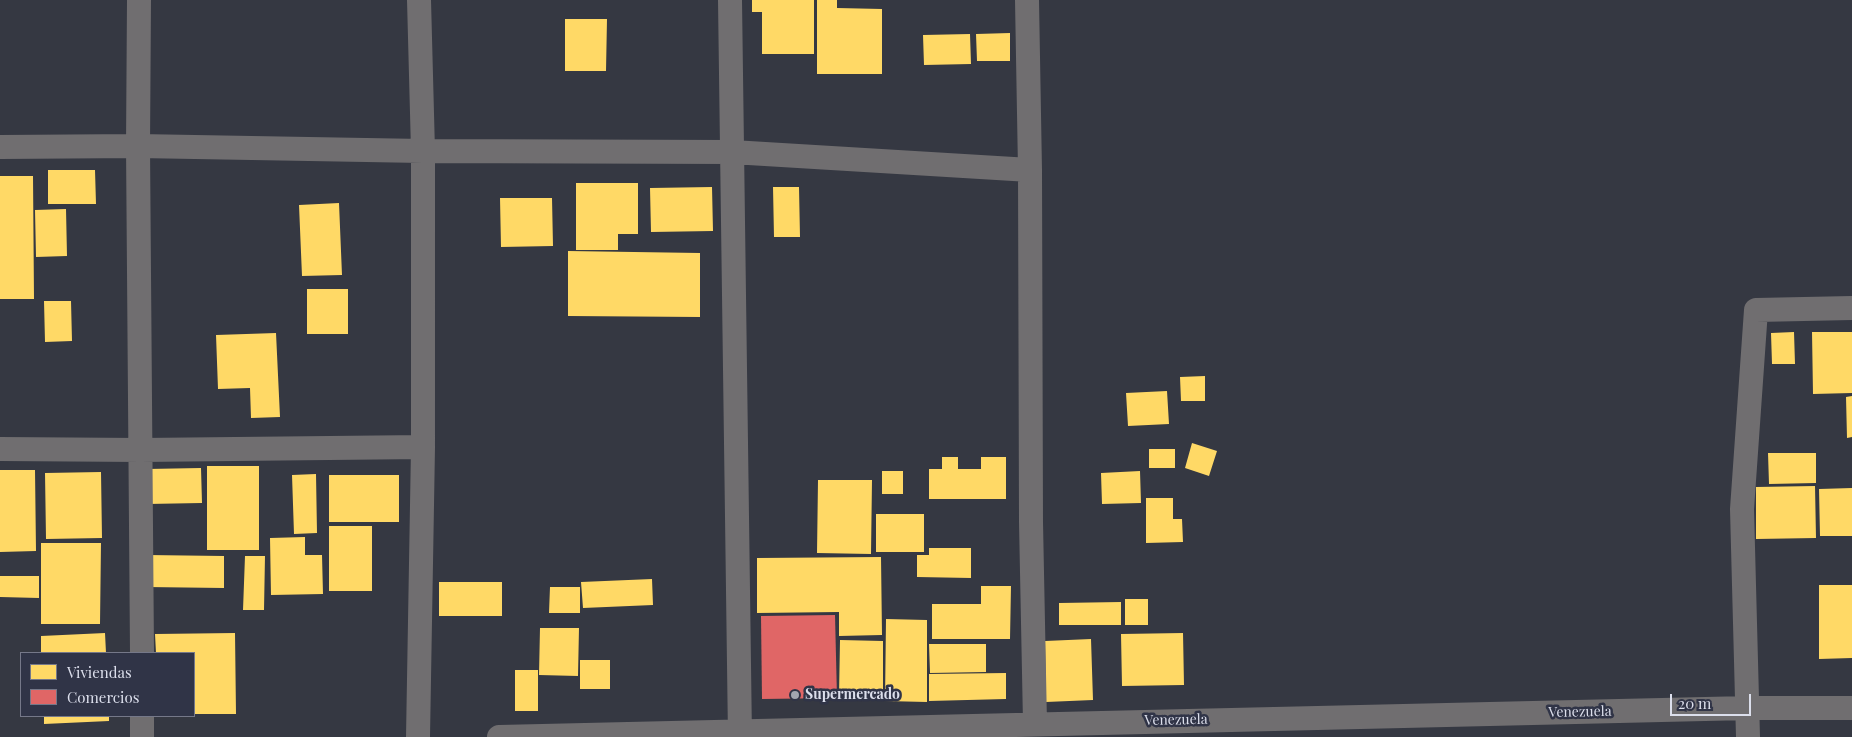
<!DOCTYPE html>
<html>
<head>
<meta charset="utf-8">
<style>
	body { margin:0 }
	#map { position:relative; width:1852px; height:737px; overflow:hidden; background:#353842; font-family:"Playfair Display",serif }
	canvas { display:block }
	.legend { position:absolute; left:20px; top:652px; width:175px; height:65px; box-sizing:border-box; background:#303447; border:1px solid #757889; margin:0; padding:6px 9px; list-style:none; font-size:15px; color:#dcdfec }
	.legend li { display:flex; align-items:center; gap:10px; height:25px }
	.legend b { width:25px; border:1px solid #757889 }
	.scale { position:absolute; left:1670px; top:694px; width:81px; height:22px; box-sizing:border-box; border:2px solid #dcdfec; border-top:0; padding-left:6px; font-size:15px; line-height:18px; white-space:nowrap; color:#dcdfec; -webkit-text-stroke:4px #303447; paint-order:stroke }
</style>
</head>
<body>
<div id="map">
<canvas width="1852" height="737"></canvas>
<ul class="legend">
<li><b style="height:14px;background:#ffd966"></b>Viviendas</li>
<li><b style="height:14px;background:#e06666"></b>Comercios</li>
</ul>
<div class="scale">20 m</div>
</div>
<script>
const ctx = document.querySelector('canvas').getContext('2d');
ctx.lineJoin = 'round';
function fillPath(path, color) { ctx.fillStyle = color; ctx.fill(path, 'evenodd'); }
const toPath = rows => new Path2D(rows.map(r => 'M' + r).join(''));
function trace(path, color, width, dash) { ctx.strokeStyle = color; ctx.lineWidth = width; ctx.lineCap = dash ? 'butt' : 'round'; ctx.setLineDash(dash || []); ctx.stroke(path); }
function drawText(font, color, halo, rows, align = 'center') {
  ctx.font = font + ' "Playfair Display",serif'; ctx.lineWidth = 5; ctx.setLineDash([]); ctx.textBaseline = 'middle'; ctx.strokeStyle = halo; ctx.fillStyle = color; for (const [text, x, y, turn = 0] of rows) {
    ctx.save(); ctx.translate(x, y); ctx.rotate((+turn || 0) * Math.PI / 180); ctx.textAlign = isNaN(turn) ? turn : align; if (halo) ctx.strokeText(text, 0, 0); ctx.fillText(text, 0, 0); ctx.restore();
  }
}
fillPath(toPath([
	[752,0,814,0,814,54,762,54,762,12,752,12],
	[817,0,837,0,837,8,882,9,882,74,817,74],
	[565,19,607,19,606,71,565,71],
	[1010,33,1010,61,977,61,976,34],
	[970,34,971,64,924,65,923,35],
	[48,170,95,170,96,204,48,204],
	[0,176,33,176,34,299,0,299],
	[576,183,638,183,638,234,618,234,618,250,576,250],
	[712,187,713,231,651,232,650,188],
	[773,187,799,187,800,237,774,237],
	[500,198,552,198,553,246,501,247],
	[339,203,342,275,302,276,299,205],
	[66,209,67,256,36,257,35,210],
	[568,251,700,253,700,317,568,316],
	[307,289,348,289,348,334,307,334],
	[44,301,71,301,72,341,45,342],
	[1794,332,1795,364,1772,364,1771,333],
	[1812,332,1852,332,1852,393,1813,394],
	[276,333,280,417,251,418,250,388,218,389,216,335],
	[1205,376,1205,401,1181,401,1180,377],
	[1167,391,1169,424,1128,426,1126,393],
	[1852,396,1852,437,1847,438,1846,397],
	[1192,443,1217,451,1209,476,1185,468],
	[1149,449,1175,449,1175,468,1149,468],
	[1768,453,1816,453,1816,483,1769,484],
	[942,457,958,457,958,469,981,469,981,457,1006,457,1006,499,929,499,929,469,942,469],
	[207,466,259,466,259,550,207,550],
	[201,468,202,503,147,504,147,469],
	[0,470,35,470,36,551,0,552],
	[882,471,903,471,903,494,882,494],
	[1140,471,1141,503,1102,504,1101,473],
	[101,472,102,538,46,539,45,473],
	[316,474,317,533,294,534,292,475],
	[329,475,399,475,399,522,329,522],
	[818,480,872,480,871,554,817,553],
	[1815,486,1816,538,1756,539,1756,487],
	[1852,488,1852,536,1820,536,1819,489],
	[1146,498,1173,498,1173,519,1182,519,1183,542,1146,543],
	[876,514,924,514,924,552,876,552],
	[329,526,372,526,372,591,329,591],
	[305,537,305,555,322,555,323,594,271,595,270,538],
	[41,543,101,543,100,624,41,624],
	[929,548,971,548,971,578,917,577,917,555,929,555],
	[147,555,224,556,224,588,146,587],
	[245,556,265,556,264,610,243,610],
	[881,557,882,635,839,636,839,612,757,613,757,558],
	[0,576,39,576,39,598,0,597],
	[652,579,653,605,583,608,581,582],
	[439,582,502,582,502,616,439,616],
	[1819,585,1852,585,1852,658,1819,659],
	[981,586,1011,586,1010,639,932,639,932,604,981,604],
	[550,587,580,587,580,613,549,613],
	[1125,599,1148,599,1148,625,1125,625],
	[1121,602,1121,625,1059,625,1059,603],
	[886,619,927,620,927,702,885,701],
	[540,628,579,628,578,676,539,675],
	[105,633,106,653,41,653,41,636],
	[235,633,236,714,194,714,194,653,156,653,155,634],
	[1183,633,1184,685,1122,686,1121,634],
	[1091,639,1093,700,1046,702,1045,641],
	[840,640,883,641,883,697,839,696],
	[929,644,986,644,986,672,930,673],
	[580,660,610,660,610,689,580,689],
	[515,670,538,670,538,711,515,711],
	[1006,673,1006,699,929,701,929,674],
	[44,716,109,716,109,721,44,724]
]), '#ffd966');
fillPath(toPath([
	[835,615,837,698,762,699,761,616]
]), '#e06666');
trace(toPath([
	[139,0,138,146,142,653],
	[730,0,740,737],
	[1027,0,1030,170,1031,522,1035,723],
	[0,147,138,146,423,151,732,152,1030,170],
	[0,449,141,450,423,447],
	[142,716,142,737],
	[418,737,423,447,423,151,419,0],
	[499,737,1748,708,1852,708],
	[1748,737,1742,509,1756,310,1852,308]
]), '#706e70', 24);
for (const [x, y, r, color] of [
	[795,695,5,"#a2a5b0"]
]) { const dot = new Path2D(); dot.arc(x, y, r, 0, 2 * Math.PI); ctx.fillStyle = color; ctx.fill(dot); trace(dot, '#303447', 2); }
drawText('bold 14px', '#dcdfec', '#303447', [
	["Supermercado",805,695]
], 'left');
drawText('14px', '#dcdfec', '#303447', [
	["Venezuela",1580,712,-1],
	["Venezuela",1176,720,-1]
]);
</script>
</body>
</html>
